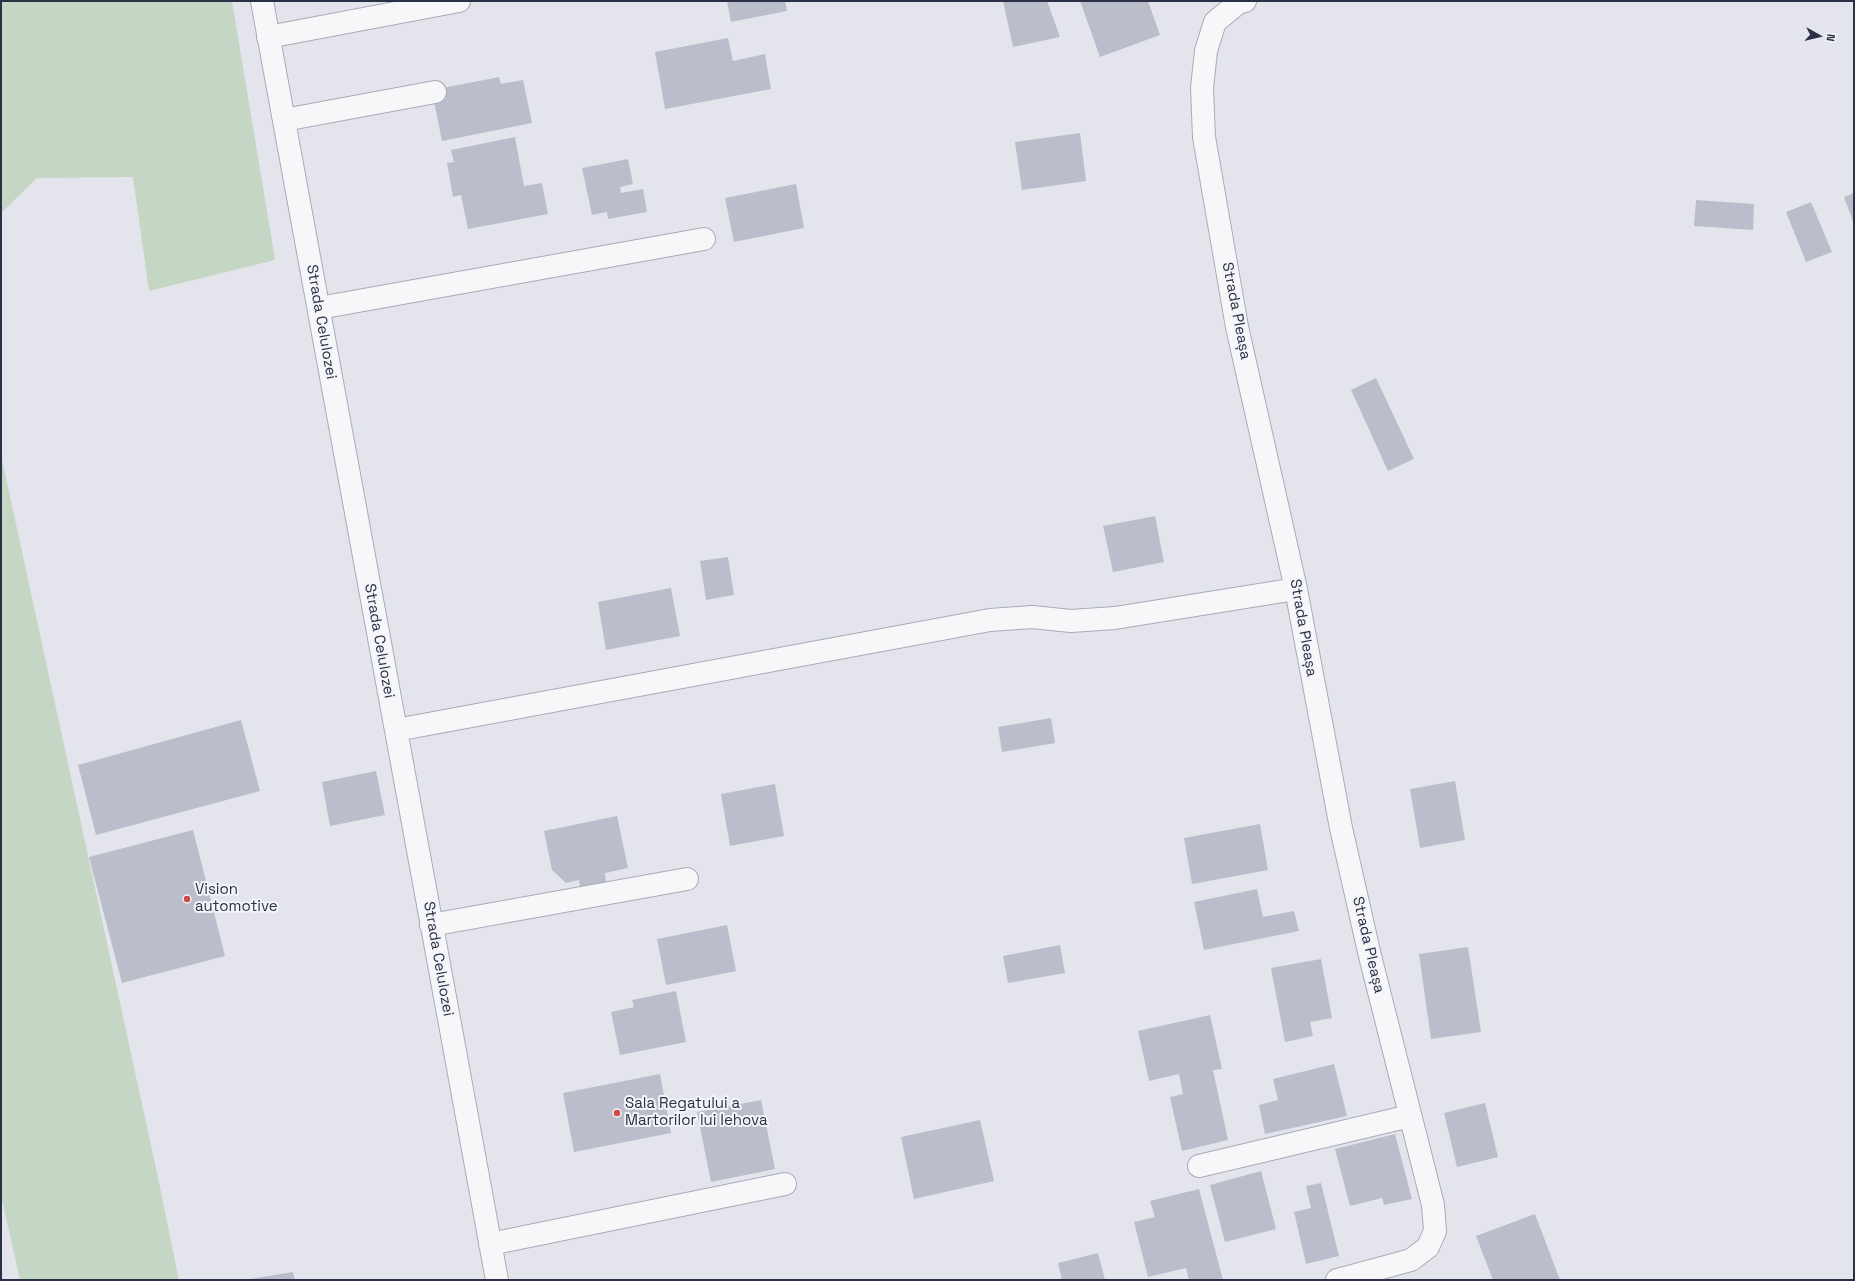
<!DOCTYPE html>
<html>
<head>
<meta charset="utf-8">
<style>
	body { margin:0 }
	#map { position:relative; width:1855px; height:1281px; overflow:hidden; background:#e4e5ec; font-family:"Space Grotesk",sans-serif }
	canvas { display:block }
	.frame { position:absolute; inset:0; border:2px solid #2a3045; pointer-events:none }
	.north { position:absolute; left:1799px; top:16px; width:40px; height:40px; -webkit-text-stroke:3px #f4f5f9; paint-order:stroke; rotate:98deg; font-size:11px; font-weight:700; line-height:16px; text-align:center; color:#2a3045 }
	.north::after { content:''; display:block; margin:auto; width:14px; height:18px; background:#2a3045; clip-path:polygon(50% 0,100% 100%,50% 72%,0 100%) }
</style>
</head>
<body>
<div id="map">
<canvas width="1855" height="1281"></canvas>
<div class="frame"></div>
<div class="north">N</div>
</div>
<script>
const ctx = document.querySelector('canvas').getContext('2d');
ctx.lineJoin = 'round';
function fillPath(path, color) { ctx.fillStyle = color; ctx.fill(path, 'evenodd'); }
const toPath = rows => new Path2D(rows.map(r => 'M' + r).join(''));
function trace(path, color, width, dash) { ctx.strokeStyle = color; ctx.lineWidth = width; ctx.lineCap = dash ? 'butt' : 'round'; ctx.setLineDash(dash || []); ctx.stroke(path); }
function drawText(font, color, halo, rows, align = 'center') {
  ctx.font = font + ' "Space Grotesk",sans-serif'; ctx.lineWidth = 4; ctx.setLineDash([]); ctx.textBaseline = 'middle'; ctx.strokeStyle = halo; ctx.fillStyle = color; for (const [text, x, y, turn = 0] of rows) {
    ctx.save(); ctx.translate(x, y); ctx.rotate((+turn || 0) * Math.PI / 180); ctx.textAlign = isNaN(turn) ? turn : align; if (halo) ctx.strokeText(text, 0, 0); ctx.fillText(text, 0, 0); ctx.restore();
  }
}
fillPath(toPath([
	[1,1,232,1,275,260,149,291,133,177,37,178,1,213],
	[1,455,157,1173,179,1280,20,1280,1,1196]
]), '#c6d6c4');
fillPath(toPath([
	[727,1,785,1,787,11,731,22],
	[1003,1,1047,1,1060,37,1013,47],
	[1080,1,1148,1,1160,35,1100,57],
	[728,38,733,61,765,54,771,89,665,109,655,52],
	[499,77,501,84,523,80,532,123,442,141,434,101,446,99,443,88],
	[1080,133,1086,181,1022,190,1015,142],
	[515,137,524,186,542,183,548,214,468,229,461,195,453,197,447,163,454,162,451,150],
	[628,159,633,184,620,187,621,193,643,189,647,212,608,219,607,212,592,215,582,168],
	[796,184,804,228,734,242,725,198],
	[1854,193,1854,224,1844,197],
	[1696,200,1754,204,1753,230,1694,226],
	[1811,202,1832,252,1806,262,1786,212],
	[1376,378,1414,459,1388,471,1351,390],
	[1155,516,1164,562,1113,572,1103,526],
	[728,557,734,595,706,600,700,561],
	[671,588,680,636,606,650,598,602],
	[1051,718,1055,743,1002,752,998,727],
	[241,720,260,791,96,835,78,765],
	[376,771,385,815,330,826,322,782],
	[1455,781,1465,840,1420,848,1410,789],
	[775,784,784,836,730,846,721,794],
	[617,816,628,868,605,873,606,882,580,887,579,880,566,883,552,870,544,831],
	[1260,824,1268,870,1192,884,1184,838],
	[193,830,225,956,122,983,89,857],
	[1257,889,1263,917,1294,911,1299,931,1204,950,1194,902],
	[727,925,736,971,666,985,657,939],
	[1060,945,1065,973,1008,983,1003,956],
	[1468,947,1481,1032,1431,1039,1419,954],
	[1321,959,1332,1018,1310,1022,1313,1036,1285,1042,1271,968],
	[676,991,686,1042,620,1055,611,1012,634,1007,632,1000],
	[1210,1015,1222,1069,1213,1070,1228,1140,1182,1151,1170,1097,1183,1094,1179,1074,1149,1081,1138,1031],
	[1334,1064,1347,1116,1265,1134,1259,1105,1278,1100,1273,1079],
	[660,1074,671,1133,574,1152,563,1093],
	[761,1100,775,1169,711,1182,697,1112],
	[1485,1103,1498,1157,1457,1167,1444,1113],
	[980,1120,994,1181,914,1199,901,1137],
	[1395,1134,1412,1199,1384,1205,1382,1198,1350,1206,1335,1149],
	[1261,1171,1276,1229,1225,1242,1210,1185],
	[1321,1183,1339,1256,1306,1264,1294,1212,1311,1208,1306,1186],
	[1199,1189,1223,1280,1189,1280,1186,1268,1148,1277,1134,1222,1155,1217,1150,1201],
	[1535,1214,1560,1280,1493,1280,1476,1236],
	[1098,1253,1105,1280,1062,1280,1058,1263],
	[293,1272,295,1280,250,1280,250,1279]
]), '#babeca');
const minor = toPath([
	[262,1,497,1280],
	[1245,1,1238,3,1215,22,1206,51,1202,88,1204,137,1237,327,1296,589,1341,828,1370,956,1433,1205,1435,1231,1428,1247,1411,1260,1337,1280],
	[268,37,459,1],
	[284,120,435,92],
	[319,308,704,239],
	[396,730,990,620,1032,617,1071,621,1115,618,1296,589],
	[431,925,687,879],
	[1199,1166,1410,1116],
	[490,1244,785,1184]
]);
trace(minor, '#a8abb7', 24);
trace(minor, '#f7f7fa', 22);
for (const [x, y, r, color] of [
	[187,899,4,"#d24947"],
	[617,1113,4,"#d24947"]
]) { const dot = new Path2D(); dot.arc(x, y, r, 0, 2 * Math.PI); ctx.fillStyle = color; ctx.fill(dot); trace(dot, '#f4f5f9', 1.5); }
drawText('15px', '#2a3045', '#f4f5f9', [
	["Strada Pleașa",1236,311,79],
	["Strada Celulozei",321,322,80],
	["Strada Pleașa",1303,628,80],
	["Strada Celulozei",379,641,80],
	["Strada Pleașa",1368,945,77],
	["Strada Celulozei",438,959,80]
]);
drawText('15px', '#2a3045', '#f4f5f9', [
	["Vision",195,890],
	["automotive",195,907],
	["Sala Regatului a",625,1104],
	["Martorilor lui Iehova",625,1121]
], 'left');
</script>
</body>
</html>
